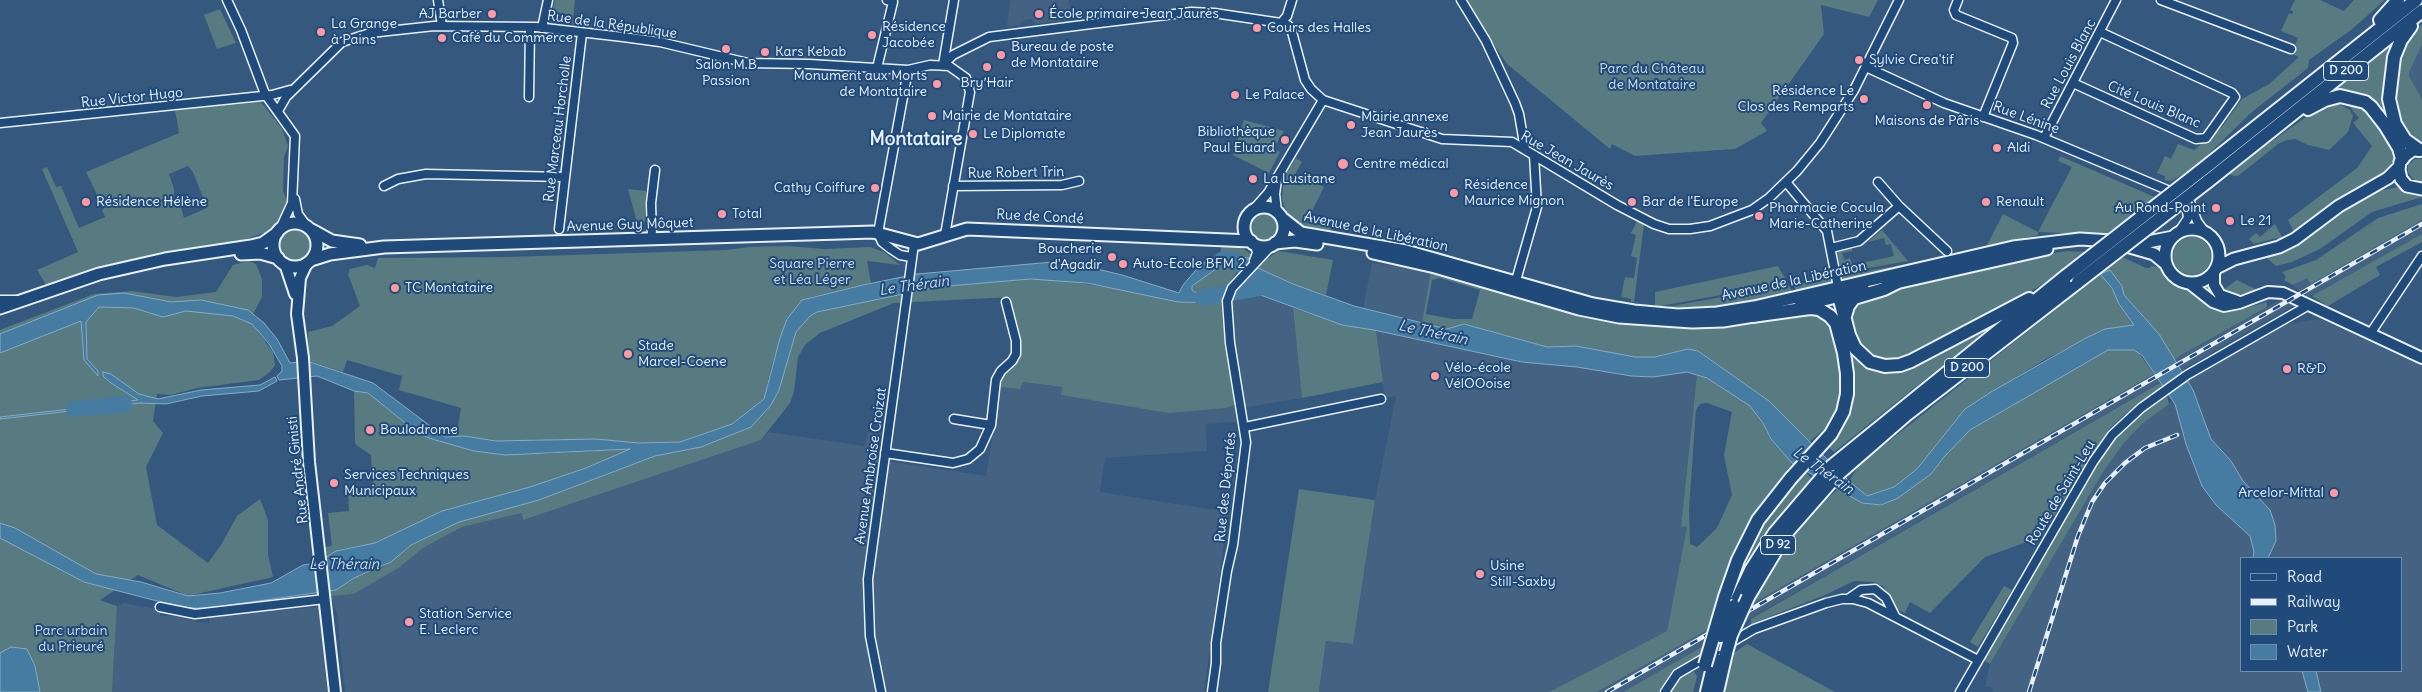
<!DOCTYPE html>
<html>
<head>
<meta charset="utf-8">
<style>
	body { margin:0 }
	#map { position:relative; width:2422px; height:692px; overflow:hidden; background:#35587e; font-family:Delius,sans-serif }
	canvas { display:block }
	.legend { position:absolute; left:2240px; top:557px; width:162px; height:115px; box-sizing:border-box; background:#1f4a7a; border:1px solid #6f8dac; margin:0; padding:6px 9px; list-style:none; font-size:15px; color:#e8f1f8 }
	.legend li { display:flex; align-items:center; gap:10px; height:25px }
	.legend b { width:25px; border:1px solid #6f8dac }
</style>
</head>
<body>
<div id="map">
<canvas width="2422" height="692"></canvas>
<ul class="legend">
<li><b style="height:6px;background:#1f4a7a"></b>Road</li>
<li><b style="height:6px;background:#e8f1f8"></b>Railway</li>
<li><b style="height:14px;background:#577b80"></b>Park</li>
<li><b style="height:14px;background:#467ca2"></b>Water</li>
</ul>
</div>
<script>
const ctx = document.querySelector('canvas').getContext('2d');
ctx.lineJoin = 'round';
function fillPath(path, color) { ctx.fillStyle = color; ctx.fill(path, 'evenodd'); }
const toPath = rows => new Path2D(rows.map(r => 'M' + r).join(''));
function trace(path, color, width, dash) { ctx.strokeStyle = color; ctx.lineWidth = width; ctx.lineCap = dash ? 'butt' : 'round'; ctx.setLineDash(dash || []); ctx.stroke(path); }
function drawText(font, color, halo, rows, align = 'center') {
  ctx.font = font + ' Delius,sans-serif'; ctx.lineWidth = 4; ctx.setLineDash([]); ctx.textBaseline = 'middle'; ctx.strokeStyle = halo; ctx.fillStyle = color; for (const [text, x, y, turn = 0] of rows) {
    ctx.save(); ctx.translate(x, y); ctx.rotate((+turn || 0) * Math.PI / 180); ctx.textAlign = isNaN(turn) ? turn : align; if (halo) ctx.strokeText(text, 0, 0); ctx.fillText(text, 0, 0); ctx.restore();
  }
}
fillPath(toPath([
	[1010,0,1069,0,1071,19,1035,24,1032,19,1024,20,1019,25,1007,27],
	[2422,45,2422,99,2409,76,2409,72],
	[2422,214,2422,236,2330,288,2310,296,1623,692,1597,692,2154,374,2181,355,2254,313,2299,291,2293,285],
	[1372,263,1431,271,1419,340,1522,362,1577,367,1625,376,1653,377,1687,372,1697,374,1681,526,1687,527,1667,631,1549,692,1319,692,1326,641,1353,644,1375,500,1396,396,1385,398,1376,330,1409,338,1412,320,1363,308],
	[1254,293,1293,308,1302,398,1242,408,1244,421,1206,424,1207,451,1105,458,1100,492,1228,512,1204,692,345,692,337,613,331,596,354,594,400,567,423,548,462,527,522,513,523,520,761,440,768,432,864,446,868,432,877,433,875,457,892,462,986,476,1000,387,1020,389,1022,382,1062,387,1062,395,1236,403,1225,348,1221,302],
	[2320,319,2422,365,2422,692,1992,692,1993,688,1985,686,1990,664,2103,472,2124,443,2141,425,2169,404,2191,379,2287,324],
	[2241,558,2401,558,2401,671,2241,671],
	[125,603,160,610,160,616,175,616,201,623,209,623,209,616,319,607,327,692,112,692,117,606]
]), '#446281');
fillPath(toPath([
	[555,0,575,0,573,20,583,21,582,25,559,22,552,12],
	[1464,0,1878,0,1869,17,1821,5,1824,34,1761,123,1767,131,1735,149,1635,156,1612,144,1610,149,1507,64],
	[2295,0,2320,0,2344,11,2354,0,2385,0,2351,30,2309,60,2308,68,2252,112,2193,169,2171,181,2165,180,2165,176,2157,173,2165,156,2171,159,2178,144,2194,150,2222,127,2242,99,2269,84,2299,57,2292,54,2298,38,2281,31,2289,13,2292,14,2293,11,2290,10],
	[220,9,236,43,217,49,204,15],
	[2422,24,2422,45,2409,72,2409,76,2422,99,2422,145,2413,142,2394,113,2397,65,2407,39],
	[2391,43,2384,74,2383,108,2379,110,2333,92,2348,76],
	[2344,100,2367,109,2394,147,2396,160,2393,168,2390,172,2344,197,2299,230,2294,232,2288,220,2357,168,2372,146,2353,123,2359,118],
	[261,102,282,129,288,146,284,157,283,191,288,204,285,215,270,231,239,241,157,253,70,277,47,286,37,270,78,252,42,169,47,167,56,187,61,186,79,228,105,217,102,210,104,209,86,172,179,133,175,110],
	[188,166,193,172,207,208,184,218,180,204,177,205,174,198,174,189,169,174],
	[2339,104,2350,110,2353,116,2348,132,2329,150,2308,145,2295,139,2287,140,2278,144,2238,176,2230,175,2229,172,2313,112],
	[1244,120,1284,131,1274,148,1280,152,1269,173,1233,155],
	[2060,156,2157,198,2109,235,2038,232,2038,235,1986,247,2003,214,2038,232,2072,167,2058,161],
	[1296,158,1302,162,1291,181,1300,186,1307,175,1308,179,1324,187,1306,223,1331,227,1330,232,1301,227,1294,223,1284,206,1282,198,1283,187,1287,172],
	[2415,159,2422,159,2422,181,2413,179,2408,172,2408,165],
	[2398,187,2422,193,2422,197,2372,212,2320,249,2292,262,2276,266,2265,256,2374,192],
	[628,189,646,191,645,221,642,226,638,226],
	[2422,204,2422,220,2311,284,2307,278,2293,285,2284,280,2286,277,2282,272,2316,260,2378,218],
	'1252 227a13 13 0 1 1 26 0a13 13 0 1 1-26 0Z',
	[1637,221,1644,224,1634,302,1631,302,1631,299,1621,297,1625,277,1634,278,1637,258,1631,256,1636,235,1631,233],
	[2275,224,2283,239,2278,242,2277,238,2254,244,2249,239,2256,233,2260,237],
	'280 245a16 16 0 1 1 32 0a16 16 0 1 1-32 0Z',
	[1882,230,1908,261,1841,273,1837,250,1852,248,1852,251,1842,253,1844,260,1850,258,1852,265,1894,256,1891,244,1886,245,1884,238,1868,242],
	[2422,234,2422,242,2376,267,2380,275,2328,306,2312,296],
	'2173 256a19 19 0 1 1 38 0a19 19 0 1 1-38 0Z',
	[787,246,825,249,870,247,884,252,900,265,867,261,871,283,811,297,787,318,771,368,764,399,732,424,680,442,638,443,596,439,496,441,464,436,456,438,461,408,399,390,402,376,347,360,343,372,309,361,308,332,332,326,360,306,348,274,350,269,367,265,375,268,378,258,509,257,726,250,749,247],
	[1221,246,1238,246,1263,261,1279,251,1333,260,1326,295,1293,284,1258,268,1249,258,1221,255],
	[2068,251,2086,252,2040,286,1906,358,1894,361,1871,355,1858,341,1855,333,1851,319,1852,311,1855,305,1863,299,2010,259],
	[1956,255,1845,281,1840,276],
	[2122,257,2146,268,2150,268,2151,266,2162,268,2173,283,2192,289,2224,310,2238,310,2267,302,2267,307,2181,355,2174,361,2159,334,2152,329,2134,323,2133,326,2105,329,2044,360,1965,409,1917,469,1894,487,1867,496,1849,481,1860,464],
	[249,261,256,264,262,279,262,297,253,314,252,324,273,352,275,365,270,372,259,380,197,388,171,395,157,394,153,421,163,433,146,467,157,525,208,563,221,545,237,516,260,499,268,520,268,555,273,577,188,596,138,575,100,600,117,606,112,692,40,692,35,666,0,653,0,330,94,294,132,291,176,297,216,292,233,265],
	[1230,264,1238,270,1224,291,1196,293,1193,292,1192,287,1202,278,1217,267],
	[1778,266,1788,283,1655,307,1655,292],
	[1431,271,1629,322,1656,326,1700,327,1731,325,1815,312,1834,328,1844,392,1836,413,1829,425,1809,442,1769,401,1698,351,1688,349,1655,357,1635,357,1576,346,1547,347,1464,324,1447,329,1422,322],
	[1440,278,1480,290,1472,319,1453,319,1426,314,1432,280],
	[1832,277,1831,285,1797,292,1793,285],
	[1015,279,1061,280,1134,292,1221,302,1225,348,1236,404,1226,408,1169,413,1061,395,1062,387,1023,382,1020,389,1000,387,1004,375,1016,364,1021,352,1010,297,894,303,820,333,805,345,798,357,794,392,790,403,761,440,523,520,522,513,462,527,423,548,400,567,354,594,331,596,330,591,336,590,354,578,381,568,391,562,411,545,449,526,470,518,539,500,655,456,701,447,751,427,790,349,796,332,810,316,817,312,937,287],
	[2237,280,2257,290,2239,295,2229,295,2223,290],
	[1789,285,1794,296,1721,310,1655,309],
	[1293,308,1342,325,1376,330,1383,382,1302,398],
	[1997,322,1834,452,1829,447,1847,418,1854,390,1852,364,1845,335,1876,369],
	[2108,350,2134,350,2139,353,2154,374,1755,602,1755,596,1782,550,1815,510,1838,489,1862,503,1881,505,1898,498,1931,474,1944,457,1970,430],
	[1697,374,1724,387,1750,406,1763,423,1771,439,1792,463,1756,511,1741,538,1732,557,1714,615,1707,630,1597,692,1549,692,1667,631,1687,527,1681,526],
	[1707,403,1732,412,1724,455,1732,495,1717,528,1697,547,1690,544,1689,510,1696,410,1700,404],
	[2160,383,2163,386,2124,415,2108,430,2041,537,1985,557,1930,613,1910,602,1905,613,1898,610,1884,587,1874,582,1854,581,1825,595,1751,624,1751,619],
	[354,391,368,393,419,434,474,451,544,454,630,449,586,468,530,487,442,511,392,536,375,543,341,549,327,557,326,547,332,546,328,513,349,511,348,491,373,489,371,455,356,445,355,442],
	[2167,396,2169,404,2141,425,2124,443,2103,472,1990,664,1982,659,2097,466,2114,441,2133,420],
	[1803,469,1812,479,1778,519,1756,551,1733,594,1730,593,1755,532],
	[1299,489,1375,500,1353,644,1326,641,1319,692,1268,692],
	[2004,586,2012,590,1978,647,1970,642],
	[1747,644,1835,692,1725,692,1731,655],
	[1705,645,1702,653,1672,671,1659,692,1623,692],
	[1694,672,1697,676,1693,692,1670,692,1677,678,1687,673]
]), '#577b80');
const water = toPath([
	[1221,255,1249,258,1238,270,1230,264,1220,266,1192,286,1192,290,1196,293,1224,291,1221,302,1217,303,1178,302,1087,283,1030,279,937,287,817,312,810,316,796,332,779,390,771,405,751,427,701,447,655,456,539,500,459,522,411,545,391,562,354,578,336,590,209,608,184,608,84,582,0,538,0,523,15,528,96,574,141,582,188,596,220,593,271,583,303,565,317,563,336,551,375,543,442,511,530,487,586,468,630,449,505,455,474,451,432,439,419,434,368,393,354,391,317,376,279,380,277,376,282,371,282,366,269,344,252,324,233,316,186,311,163,317,134,308,99,307,86,322,87,359,98,371,98,376,84,360,81,321,0,353,0,334,98,295,124,293,171,302,201,300,248,310,264,323,277,339,290,363,307,361,373,383,445,437,464,436,496,441,596,439,638,443,680,442,732,424,764,399,780,338,787,319,802,300,863,285,917,274,1064,261,1122,275,1179,293,1183,285,1201,264,1221,255],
	[1258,268,1293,284,1354,306,1447,329,1464,324,1547,347,1576,346,1635,357,1655,357,1688,349,1698,351,1769,401,1849,481,1867,496,1894,487,1917,469,1965,409,1991,392,2084,339,2105,329,2134,325,2119,304,2112,288,2100,274,2110,270,2122,286,2124,295,2159,334,2193,390,2211,439,2231,461,2243,481,2270,510,2275,525,2276,541,2268,558,2253,558,2254,552,2250,536,2216,505,2202,486,2186,444,2175,404,2142,355,2134,350,2108,350,1970,430,1944,457,1931,474,1898,498,1881,505,1862,503,1792,463,1771,439,1763,423,1750,406,1707,378,1687,372,1653,377,1631,376,1577,367,1522,362,1374,330,1342,325,1255,293,1235,298,1245,282,1258,268],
	[103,372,111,374,139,394,158,399,201,390,260,385,275,377,277,381,259,391,202,396,166,404,139,403,102,408,102,405,138,400,111,383,103,376,103,372],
	[97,406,97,408,0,419,0,417,97,406],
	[11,647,27,649,35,666,40,692,0,692,0,653,11,647],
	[2302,671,2316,671,2321,692,2308,692,2302,671]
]);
fillPath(water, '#467ca2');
trace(water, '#87abc4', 1);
trace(toPath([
	[1222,260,1228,259,1238,262,1258,281,1271,286],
	[1202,298,1259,288],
	[74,409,124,404]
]), '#467ca2', 16);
const minor = toPath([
	[227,0,241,30,265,94,295,136,292,203,280,229],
	[438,0,442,26],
	[1461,0,1486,41,1515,103,1519,114,1525,149],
	[1958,0,1954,10,1956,15,2012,38,2013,43,1983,117],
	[2161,0,2291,49],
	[1281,23,1287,16,1292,0],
	[542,28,548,0],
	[943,65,953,55,989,37,1091,24,1191,12,1214,13,1281,23,1288,25,1292,32,1305,80,1311,89,1323,100,1442,139,1512,142,1617,205,1654,224,1669,229,1690,229,1710,226,1752,210,1769,198,1797,171,1820,143,1854,90,1899,0],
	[943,65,954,0],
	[1866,67,1944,103,2036,135,2184,197,2190,202,2197,221,2205,232],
	[877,68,893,2,887,0],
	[908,70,878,233,882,242,891,249,900,255,911,257],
	[2073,83,2196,139,2206,138,2233,100,2235,97,2232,93,2100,32],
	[529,97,530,27],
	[278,111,286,97,342,42,370,33,434,26,536,27,623,37,660,42,748,63,809,64,908,70,930,65,949,66,966,78,970,92,945,235],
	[0,123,272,95,290,90],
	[2044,138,2116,0],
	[1786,182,1827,231,1839,292],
	[1878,182,1899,206,1947,251],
	[384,186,398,179,426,174,565,177],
	[953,186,1062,185,1079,181],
	[295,199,298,214,306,225],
	[1253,210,1268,193,1323,100],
	[1277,212,1275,194,1277,180],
	[559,229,582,33],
	[2178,233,2188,218,2186,204],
	[652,239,651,203,655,170],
	[1831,248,1859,241,1899,206],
	[1254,261,1257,253,1255,244],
	[1515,284,1537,207,1534,155],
	[0,300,16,300],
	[2370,334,2422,256],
	[954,419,991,425],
	[1245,427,1381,399],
	[885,453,953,463,968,459,980,449,991,425,996,380,1001,371,1012,361,1016,354,1016,341,1006,302],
	[1848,599,1861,590,1875,589,1886,598,1895,616],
	[160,607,195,614,325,599],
	[881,692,870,636,868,579,914,244],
	[1212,692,1216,663,1216,643,1227,571,1233,545,1246,442,1230,343,1227,301,1232,288,1272,245],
	[1665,692,1677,674,1754,629,1826,603,1842,599,1853,599,1868,603,1978,660],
	[1960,692,2093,462,2112,435,2141,408,2187,375,2309,305]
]);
const tertiary = toPath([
	[307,263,300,278,297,314,303,358,309,462,335,692],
	[285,264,295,294],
	[2214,272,2214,285,2220,295,2237,301],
	[2189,283,2213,302,2224,306,2239,303,2268,292,2283,293,2422,358]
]);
const secondary = toPath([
	[2422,150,2413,150,2406,155,2400,162,2399,170,2401,179,2407,186,2422,189],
	'1244 227a20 20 0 1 1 40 0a20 20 0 1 1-40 0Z',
	[1282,218,1301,233,1406,251,1593,304,1634,311,1678,315,1717,313,1754,307,2013,247,2080,239,2143,243,2173,237],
	'273 245a22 22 0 1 1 44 0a22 22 0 1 1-44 0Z',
	'2165 256a27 27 0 1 1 54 0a27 27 0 1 1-54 0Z',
	[312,230,332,241,360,245],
	[1275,243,1295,241,1317,244],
	[2130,247,2154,254,2166,264],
	[1373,253,1435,267,1579,309,1619,317,1692,322,1723,321,1760,315],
	[241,254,260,253,278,258],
	[311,260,330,254,384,247,873,232,918,244,967,229,1251,241],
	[2216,268,2234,259,2279,247,2295,239,2339,206,2388,178,2399,167],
	[1887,285,2047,249],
	[1800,306,1864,290],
	[0,308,99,274,165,259,251,246,263,243,277,233]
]);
const primary = toPath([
	[2380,20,2398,0],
	[2411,26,2401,40,2394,57,2389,99,2395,124,2405,140,2419,150],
	[2308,109,2325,100,2340,96,2365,102,2371,107,2385,125,2399,148,2402,159],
	[2198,173,2416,0],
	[2207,182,2422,11],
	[1839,296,1849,335,1855,348,1870,362,1885,366,1900,365,1911,361,2029,299],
	[1845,316,1848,306,1854,298,1884,289,1896,283],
	[1725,597,1738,560,1758,520,1791,478,1831,434,1843,412,1847,394,1847,374,1844,353,1836,323,1830,316,1819,309,1810,308,1752,316],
	[1748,597,1787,532,1837,475,1906,415,2078,282],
	[1734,606,1751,570,1774,534,1832,466,2066,276],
	[1707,692,1715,659],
	[1717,692,1726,653]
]);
trace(minor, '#e8f1f8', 11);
trace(tertiary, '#e8f1f8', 14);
trace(secondary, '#e8f1f8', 15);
trace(primary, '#e8f1f8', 16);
trace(minor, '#1f4a7a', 8);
trace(tertiary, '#1f4a7a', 10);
trace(secondary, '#1f4a7a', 11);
trace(primary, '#1f4a7a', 12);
const rail = toPath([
	[1607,692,2422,224],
	[2029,692,2078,536,2092,502,2105,483,2125,463,2145,448,2177,435]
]);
trace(rail, '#e8f1f8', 4.5);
trace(rail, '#1f4a7a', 2.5, [8]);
const primaryBridge = toPath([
	[2066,276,2198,173],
	[2078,282,2207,182],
	[1721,636,1734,606],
	[1726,653,1731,635,1748,597],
	[1705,665,1725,597]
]);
trace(primaryBridge, '#e8f1f8', 16, []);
trace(primaryBridge, '#1f4a7a', 12);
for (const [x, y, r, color] of [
	[492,14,5,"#ff9aa2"],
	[1039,14,5,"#ff9aa2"],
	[1257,28,5,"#ff9aa2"],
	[321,32,5,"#ff9aa2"],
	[872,35,5,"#ff9aa2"],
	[442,38,5,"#ff9aa2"],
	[726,49,5,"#ff9aa2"],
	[765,52,5,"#ff9aa2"],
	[1001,55,5,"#ff9aa2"],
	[1859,60,5,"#ff9aa2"],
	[987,67,5,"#ff9aa2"],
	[937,84,5,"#ff9aa2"],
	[1235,95,5,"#ff9aa2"],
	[1864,99,5,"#ff9aa2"],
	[1927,105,5,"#ff9aa2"],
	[932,116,5,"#ff9aa2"],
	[1351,125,5,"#ff9aa2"],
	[973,134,5,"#ff9aa2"],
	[1285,140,5,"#ff9aa2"],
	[1997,148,5,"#ff9aa2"],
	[1343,164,6,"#ff9aa2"],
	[1253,179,5,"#ff9aa2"],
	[875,188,5,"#ff9aa2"],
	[1454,193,5,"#ff9aa2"],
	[86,202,5,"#ff9aa2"],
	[1632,202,5,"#ff9aa2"],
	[1986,202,5,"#ff9aa2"],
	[2216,208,5,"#ff9aa2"],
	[722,214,5,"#ff9aa2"],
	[1759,216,5,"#ff9aa2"],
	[2230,221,5,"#ff9aa2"],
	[1112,257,5,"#ff9aa2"],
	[1123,264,5,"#ff9aa2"],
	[395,288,5,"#ff9aa2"],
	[628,354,5,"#ff9aa2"],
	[2287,369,5,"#ff9aa2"],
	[1435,376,5,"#ff9aa2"],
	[370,430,5,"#ff9aa2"],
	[334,483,5,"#ff9aa2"],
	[2334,493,5,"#ff9aa2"],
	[1480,574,5,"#ff9aa2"],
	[409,622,5,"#ff9aa2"]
]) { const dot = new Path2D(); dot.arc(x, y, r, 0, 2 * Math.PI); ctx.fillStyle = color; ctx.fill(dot); trace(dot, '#1f4a7a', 2); }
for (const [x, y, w] of [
	[2346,71,45],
	[1967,368,45],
	[1778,545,35]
]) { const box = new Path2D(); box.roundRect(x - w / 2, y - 9.5, w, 19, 4); ctx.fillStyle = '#1f4a7a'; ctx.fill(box); trace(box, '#e8f1f8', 1); }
drawText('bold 12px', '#e8f1f8', null, [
	["D 200",2346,71],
	["D 200",1967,368],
	["D 92",1778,545]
]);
drawText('14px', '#e8f1f8', '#1f4a7a', [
	["AJ Barber",482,14,"right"],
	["École primaire Jean Jaurès",1049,14],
	["La Grange",331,24],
	["à Pains",331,40],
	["Résidence",882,27],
	["Jacobée",882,43],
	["Cours des Halles",1267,28],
	["Café du Commerce",452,38],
	["Bureau de poste",1011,47],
	["de Montataire",1011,63],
	["Kars Kebab",775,52],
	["Sylvie Crea'tif",1869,60],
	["Salon M.B",726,65,"center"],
	["Passion",726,81,"center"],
	["Monument aux Morts",927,76,"right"],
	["de Montataire",927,92,"right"],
	["Bry’Hair",987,83,"center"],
	["Résidence Le",1854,91,"right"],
	["Clos des Remparts",1854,107,"right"],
	["Le Palace",1245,95],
	["Mairie de Montataire",942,116],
	["Mairie annexe",1361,117],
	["Jean Jaurès",1361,133],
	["Maisons de Pâris",1927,121,"center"],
	["Bibliothèque",1275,132,"right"],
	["Paul Eluard",1275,148,"right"],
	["Le Diplomate",983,134],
	["Aldi",2007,148],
	["Centre médical",1354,164],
	["La Lusitane",1263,179],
	["Résidence",1464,185],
	["Maurice Mignon",1464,201],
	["Cathy Coiffure",865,188,"right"],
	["Résidence Hélène",96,202],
	["Bar de l'Europe",1642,202],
	["Renault",1996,202],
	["Pharmacie Cocula",1769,208],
	["Marie-Catherine",1769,224],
	["Au Rond-Point",2206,208,"right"],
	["Total",732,214],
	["Le 21",2240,221],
	["Boucherie",1102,249,"right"],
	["d'Agadir",1102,265,"right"],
	["Auto-Ecole BFM 2",1133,264],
	["TC Montataire",405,288],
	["Stade",638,346],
	["Marcel-Coene",638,362],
	["Vélo-école",1445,368],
	["VélOOoise",1445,384],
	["R&D",2297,369],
	["Boulodrome",380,430],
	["Services Techniques",344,475],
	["Municipaux",344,491],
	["Arcelor-Mittal",2324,493,"right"],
	["Usine",1490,566],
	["Still-Saxby",1490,582],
	["Station Service",419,614],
	["E. Leclerc",419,630]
], 'left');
drawText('14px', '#e8f1f8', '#1f4a7a', [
	["Rue de la République",612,25,8],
	["Rue Louis Blanc",2069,64,-62],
	["Rue Victor Hugo",132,98,-6],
	["Cité Louis Blanc",2154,105,23],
	["Rue Lénine",2026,118,20],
	["Rue Marceau Horcholle",558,129,-83],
	["Rue Jean Jaurès",1567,161,30],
	["Rue Robert Trin",1016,173,-1],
	["Rue de Condé",1040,217,3],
	["Avenue Guy Môquet",630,225,-2],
	["Avenue de la Libération",1376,232,12],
	["Avenue de la Libération",1794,281,-12],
	["Avenue Ambroise Croizat",871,466,-82],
	["Rue André Ginisti",298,470,-96],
	["Rue des Déportés",1226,487,-84],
	["Route de Saint-Leu",2061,493,-59]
]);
drawText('14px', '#d2dfe6', '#1f4a7a', [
	["Parc du Château",1652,69],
	["de Montataire",1652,85],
	["Square Pierre",812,264],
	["et Léa Léger",812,280],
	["Parc urbain",71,631],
	["du Prieuré",71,647]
]);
drawText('italic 15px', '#d0dfeb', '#1f4a7a', [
	["Le Thérain",914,286,-8],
	["Le Thérain",1433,333,12],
	["Le Thérain",1823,471,35],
	["Le Thérain",344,565]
]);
drawText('bold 19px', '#e8f1f8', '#1f4a7a', [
	["Montataire",916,140]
]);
</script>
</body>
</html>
